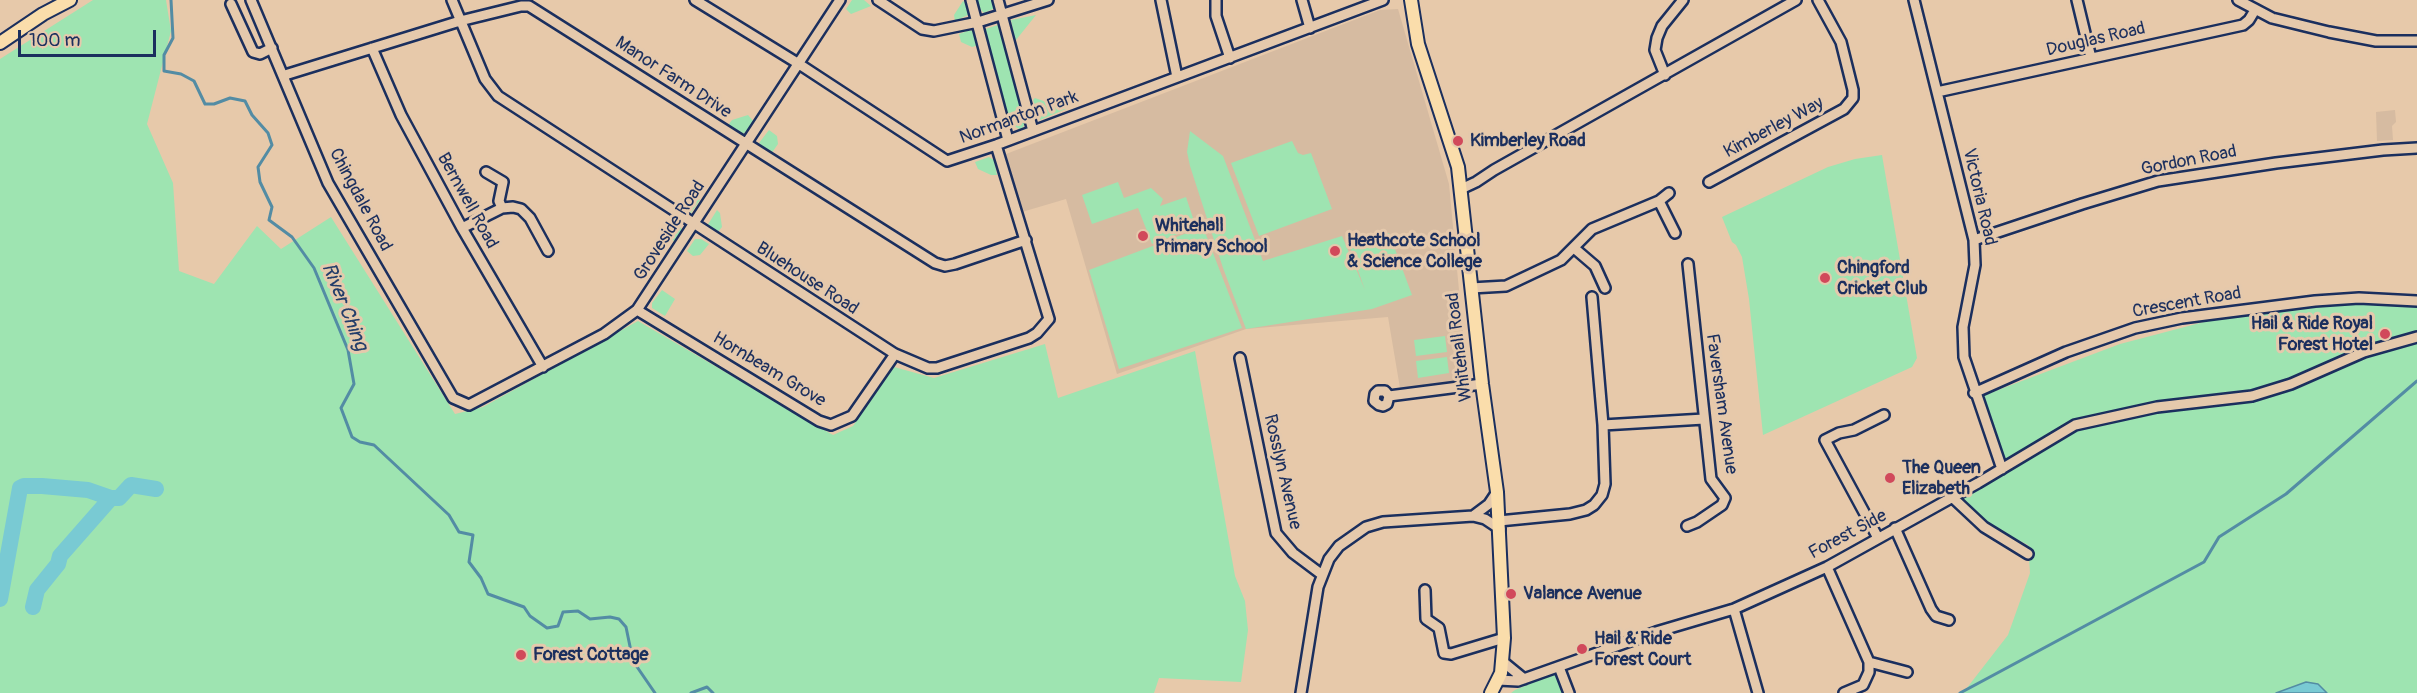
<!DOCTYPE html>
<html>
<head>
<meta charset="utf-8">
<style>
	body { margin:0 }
	#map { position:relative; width:2417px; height:693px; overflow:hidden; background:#e7c9aa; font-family:Pangolin,sans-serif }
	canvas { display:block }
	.scale { position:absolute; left:18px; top:30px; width:138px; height:27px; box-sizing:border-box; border:3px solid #1b2f5e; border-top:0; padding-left:8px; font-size:18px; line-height:21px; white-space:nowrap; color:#1b2f5e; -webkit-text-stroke:4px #e5c9ac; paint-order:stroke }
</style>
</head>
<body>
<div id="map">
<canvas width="2417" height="693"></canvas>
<div class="scale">100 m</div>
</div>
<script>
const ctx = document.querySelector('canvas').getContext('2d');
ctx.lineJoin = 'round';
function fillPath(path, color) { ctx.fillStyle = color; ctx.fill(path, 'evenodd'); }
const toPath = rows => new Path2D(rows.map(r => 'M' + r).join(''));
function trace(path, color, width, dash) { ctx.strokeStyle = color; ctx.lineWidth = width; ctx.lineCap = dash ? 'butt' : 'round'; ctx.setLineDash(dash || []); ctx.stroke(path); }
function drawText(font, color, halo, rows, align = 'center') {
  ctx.font = font + ' Pangolin,sans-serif'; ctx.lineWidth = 6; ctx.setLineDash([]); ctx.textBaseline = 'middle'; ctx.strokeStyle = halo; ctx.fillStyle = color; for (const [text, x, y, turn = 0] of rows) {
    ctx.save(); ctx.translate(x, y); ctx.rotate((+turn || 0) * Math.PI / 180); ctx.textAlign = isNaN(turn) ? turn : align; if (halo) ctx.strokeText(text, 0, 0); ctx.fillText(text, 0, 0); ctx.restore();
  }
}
fillPath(toPath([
	[1398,9,1449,184,1468,386,1401,394,1388,317,1246,329,1117,374,1066,199,1022,212,1006,154,1380,10],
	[2395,110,2396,122,2392,126,2393,140,2377,141,2376,112]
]), '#d6bba1');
fillPath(toPath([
	[93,0,166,0,171,31,147,124,173,183,179,271,214,284,257,226,281,249,331,217,455,414,483,407,638,321,833,435,853,426,894,367,934,378,1045,344,1058,398,1195,351,1235,576,1245,601,1248,630,1241,682,1159,678,1154,693,0,693,0,59],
	[852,0,864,0,871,6,851,14,846,9],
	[977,0,993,0,995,8,984,13,979,8],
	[963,1,966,3,970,14,955,21,954,15],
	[1036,15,1016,40,1015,40,1011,20],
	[998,25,1027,121,1021,130,1010,124,985,29],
	[970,30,974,32,979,45,972,47,961,42,959,34],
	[1035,98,1066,109,1040,120,1033,100],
	[748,115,754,122,751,129,739,136,726,128,732,120],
	[769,130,777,136,778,144,771,154,759,143],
	[1190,131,1223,156,1263,261,1342,236,1365,290,1350,248,1389,233,1412,295,1372,309,1246,329,1223,268,1190,166,1187,152],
	[1292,141,1298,153,1303,155,1311,153,1332,209,1259,236,1231,163],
	[1882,155,1917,358,1912,367,1763,435,1749,299,1742,257,1736,245,1732,242,1722,217,1828,167,1855,159],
	[989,157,994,160,997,175,991,175,978,169,975,162],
	[1118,182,1124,198,1151,188,1163,199,1160,206,1186,197,1196,227,1152,244,1138,208,1092,224,1082,195],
	[696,195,700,200,691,213,679,206,682,198],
	[717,210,720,213,722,227,717,233,707,226],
	[670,221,681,228,682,231,675,242,666,234,665,224],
	[1203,227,1242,328,1119,369,1089,270],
	[695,239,701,239,709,244,700,255,693,256,687,251],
	[662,290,675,299,665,316,652,308,652,303],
	[2373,302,2417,305,2417,693,1963,693,2008,635,2030,573,2028,545,1982,522,1954,497,2007,472,1982,396,2120,344,2219,318,2301,307],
	[1445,336,1447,352,1416,356,1414,340],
	[1447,357,1449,373,1418,378,1416,361],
	[1557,672,1565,693,1511,693,1515,690]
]), '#9ee4b1');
const water = toPath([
	[2306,682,2318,684,2327,693,2276,693,2306,682]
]);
fillPath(water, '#79cad3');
trace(water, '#538ca4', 1.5);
trace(toPath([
	[171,0,173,38,164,55,164,71,181,74,194,81,205,104,214,104,230,98,245,101,252,115,268,133,272,145,258,167,260,182,272,207,269,220,292,237,314,268,348,350,354,384,341,408,352,437,360,442,374,445,449,515,459,532,473,535,469,562,481,578,488,594,524,607,530,616,547,628,558,626,563,612,578,611,590,619,610,617,619,619,626,627,633,661,655,693],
	[691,693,707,687,713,693],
	[1960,693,2204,562,2219,537,2286,494,2417,381]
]), '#538ca4', 3);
trace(toPath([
	[0,599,20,488,24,486,42,486,88,490,111,498],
	[33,607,37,590,58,564,60,556,111,498,119,498,131,485,156,489]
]), '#79cad3', 16);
const minor = toPath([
	[251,0,328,183,453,398,469,405,604,334,637,310,840,0],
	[452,0,485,79,498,96,895,354,928,368,937,368,1029,338,1037,333,1049,319,996,145],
	[695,0,799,64,947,161,996,145,1383,0],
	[878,0,922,29,934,31,978,22,1048,0],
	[971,0,1008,140],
	[998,0,1033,131],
	[1161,0,1177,77],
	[1216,0,1216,16,1230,58],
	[1302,0,1310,28],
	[1914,0,1974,240,1975,265,1963,327,1964,357,2002,469],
	[2077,0,2091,58],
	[2238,0,2272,18,2329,32,2376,41,2417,41],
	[231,4,253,52,260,54,272,48],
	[372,48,401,115,462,228,543,367],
	[285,75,460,21,521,6,529,6,935,263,945,266,955,264,1026,240],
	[1665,75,1655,50,1657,38,1662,26,1683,0],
	[1937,92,2243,25,2249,20,2255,10],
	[486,172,503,182,499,201,502,208],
	[1709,182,1844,109,1853,98,1853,90,1841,42,1818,0],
	[1461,189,1476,182,1494,170,1796,0],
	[1659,201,1675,233],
	[462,228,502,208,513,207,521,209,530,218,548,251],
	[1974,240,2082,204,2158,181,2276,163,2383,150,2417,148],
	[1574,248,1595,266,1605,288],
	[1471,288,1506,286,1561,260,1592,229,1659,201,1669,193],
	[637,310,819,421,831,425,852,416,895,354],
	[1240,358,1276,533,1293,553,1321,574],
	[1974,393,2066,352,2135,328,2182,318,2315,301,2359,298,2417,301],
	[1389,396,1385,391,1378,391,1375,394,1374,401,1379,405,1383,406,1387,404,1389,396,1482,384],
	[1603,425,1704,419],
	[1952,497,1984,527,2028,554],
	[1473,516,1485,519,1500,529],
	[1499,521,1570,514,1586,510,1594,505,1602,495,1605,484,1603,425,1592,297],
	[1687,526,1697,522,1722,505,1725,498,1711,479,1688,264],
	[1895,528,1931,609,1936,616,1949,620],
	[1878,538,1825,440,1839,433,1854,430,1884,415],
	[1827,567,1869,662,1907,672],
	[1425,590,1426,619,1439,628,1444,653,1451,654,1504,638],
	[1734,609,1758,693],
	[1502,661,1524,679],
	[1559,667,1569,693],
	[1498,680,1518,681,1656,632,1734,609,1827,567,1978,483,2075,425,2157,407,2252,396,2291,384,2364,352,2417,337],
	[1301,693,1318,587,1329,559,1339,546,1366,527,1383,522,1473,516,1489,504,1497,492],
	[1844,693,1863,685,1869,672,1869,662]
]);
const major = toPath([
	[1411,0,1418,44,1458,167,1482,384,1497,492,1504,638,1501,673,1491,693],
	[0,43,43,14,70,0]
]);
trace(minor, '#1b2f5e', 14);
trace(major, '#1b2f5e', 16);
trace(minor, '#e5c9ac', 9);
trace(major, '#faddab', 12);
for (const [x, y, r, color] of [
	[1458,141,6,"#d1495b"],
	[1143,236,6,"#d1495b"],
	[1335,251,6,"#d1495b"],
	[1825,278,6,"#d1495b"],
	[2385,334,6,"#d1495b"],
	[1890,478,6,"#d1495b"],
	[1511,594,6,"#d1495b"],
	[1582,649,6,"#d1495b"],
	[521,655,6,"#d1495b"]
]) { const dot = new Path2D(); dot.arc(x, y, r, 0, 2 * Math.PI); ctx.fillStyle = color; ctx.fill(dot); trace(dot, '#e5c9ac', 2); }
drawText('18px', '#1b2f5e', '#e5c9ac', [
	["Douglas Road",2096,40,-13],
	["Manor Farm Drive",673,78,33],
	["Normanton Park",1019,118,-20],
	["Kimberley Way",1774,128,-28],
	["Gordon Road",2189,161,-11],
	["Victoria Road",1979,197,77],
	["Chingdale Road",360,200,62],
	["Bernwell Road",467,201,61],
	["Groveside Road",670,231,-57],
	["Bluehouse Road",807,279,33],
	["Crescent Road",2187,303,-10],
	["Whitehall Road",1460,347,-97],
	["Hornbeam Grove",769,370,31],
	["Faversham Avenue",1721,404,82],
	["Rosslyn Avenue",1282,472,77],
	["Forest Side",1848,535,-28]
]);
drawText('bold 18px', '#1b2f5e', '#e5c9ac', [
	["Kimberley Road",1470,141],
	["Whitehall",1155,226],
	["Primary School",1155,247],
	["Heathcote School",1347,241],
	["& Science College",1347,262],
	["Chingford",1837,268],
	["Cricket Club",1837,289],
	["Hail & Ride Royal",2373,324,"right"],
	["Forest Hotel",2373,345,"right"],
	["The Queen",1902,468],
	["Elizabeth",1902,489],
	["Valance Avenue",1523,594],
	["Hail & Ride",1594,639],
	["Forest Court",1594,660],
	["Forest Cottage",533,655]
], 'left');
drawText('italic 20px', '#243e6a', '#e5c9ac', [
	["River Ching",344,307,68]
]);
</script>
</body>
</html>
